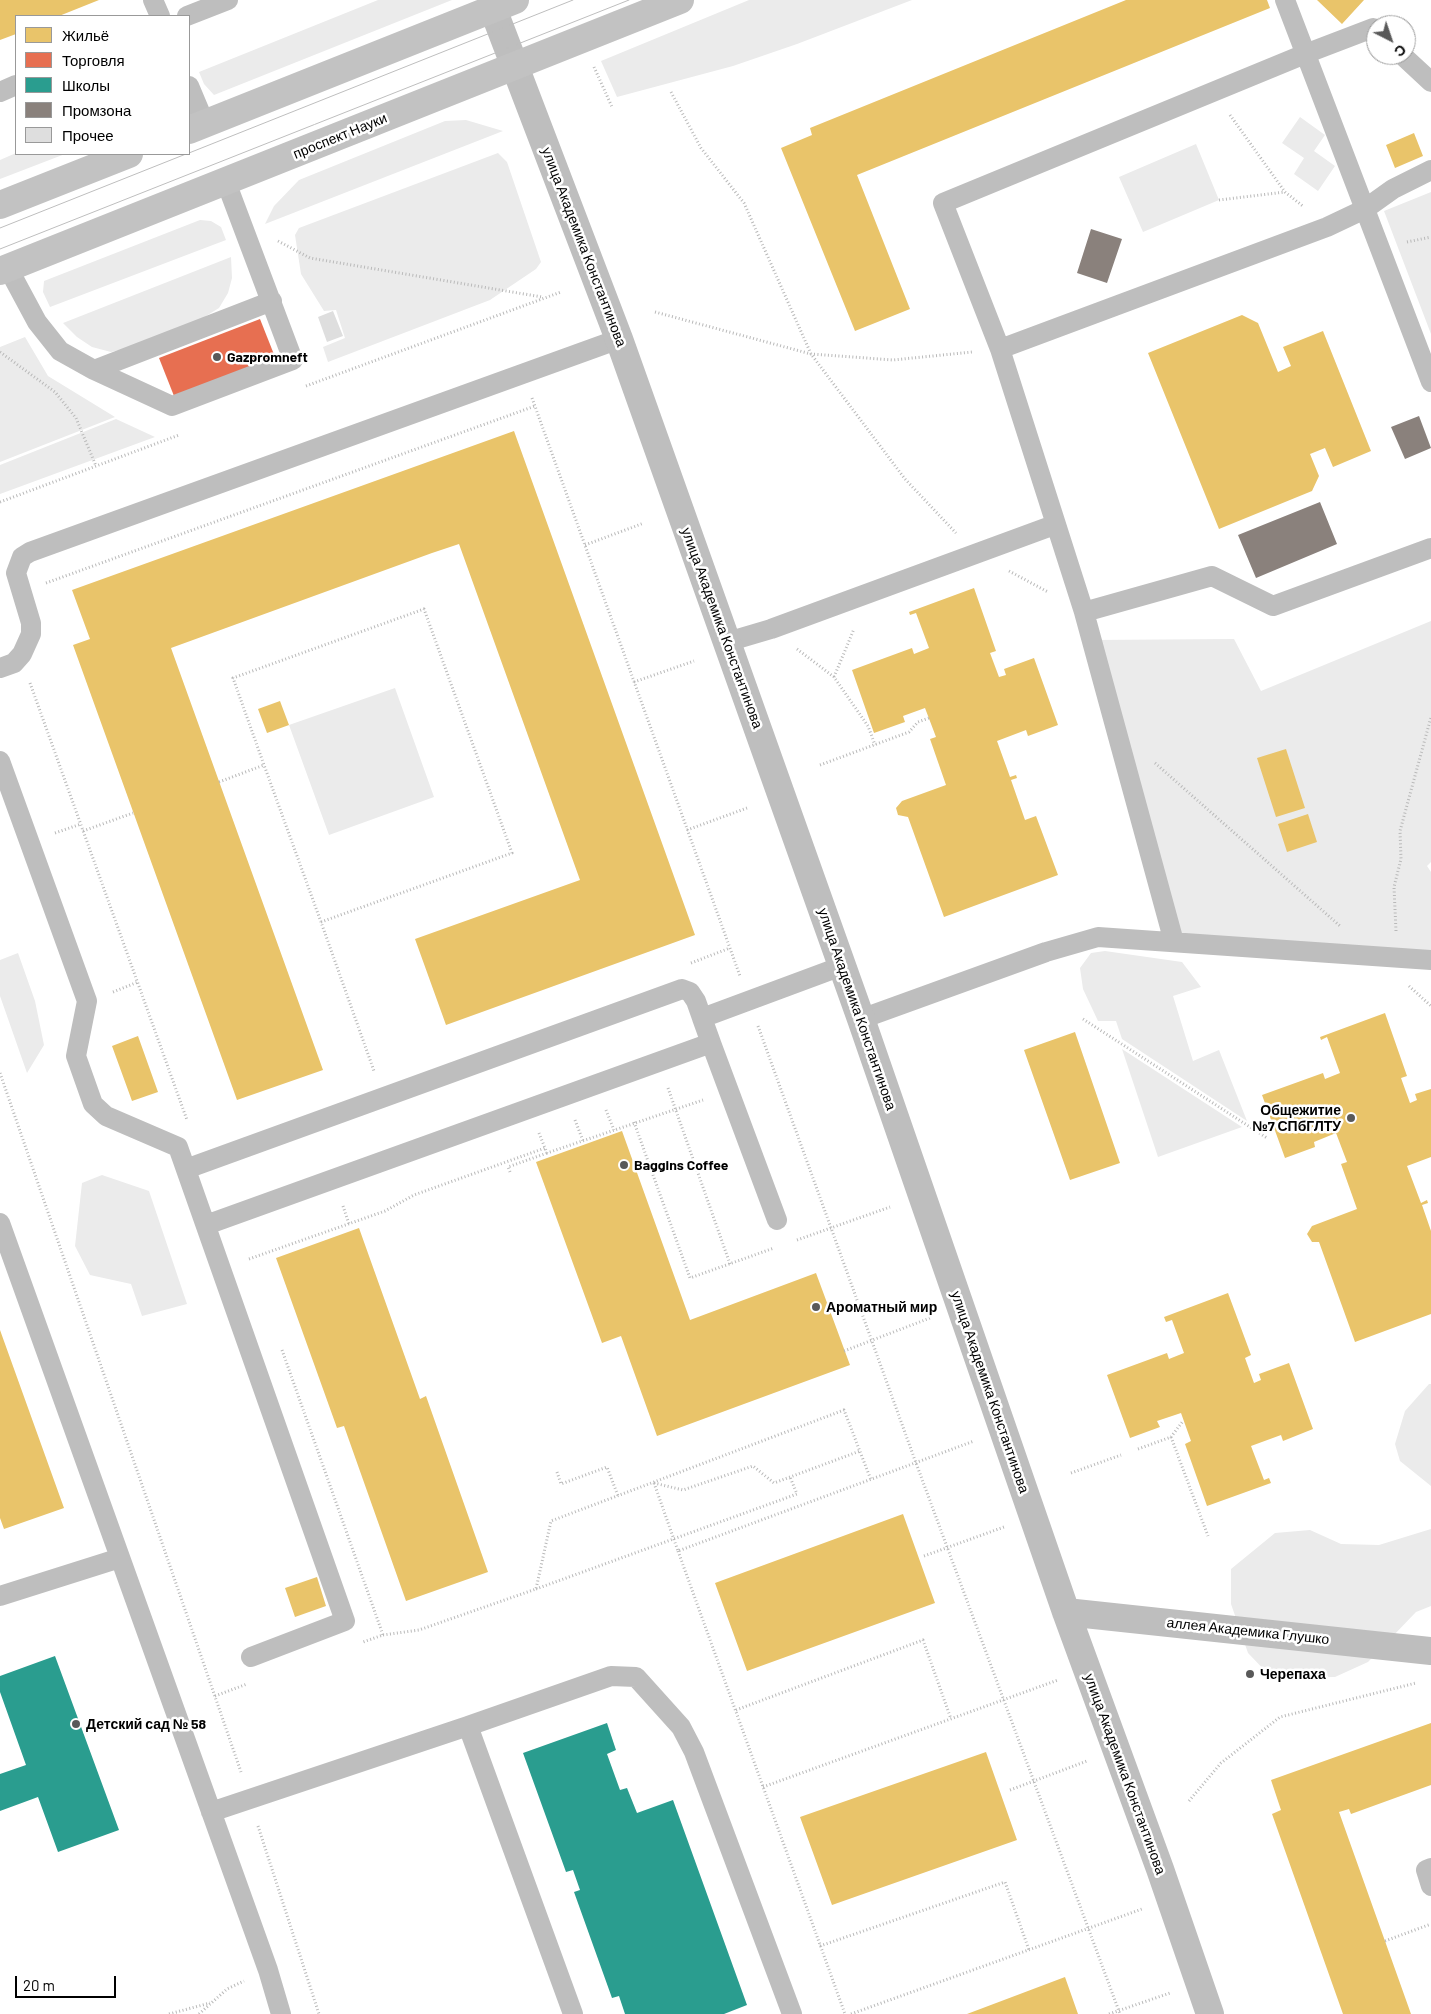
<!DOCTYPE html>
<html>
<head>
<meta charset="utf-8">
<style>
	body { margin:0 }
	#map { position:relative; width:1431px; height:2014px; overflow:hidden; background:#fff; font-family:Barlow,sans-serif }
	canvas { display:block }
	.legend { position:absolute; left:15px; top:15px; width:175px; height:140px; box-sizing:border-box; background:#fff; border:1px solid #999; margin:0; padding:6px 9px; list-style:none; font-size:15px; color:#000 }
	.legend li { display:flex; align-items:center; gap:10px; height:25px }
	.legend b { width:25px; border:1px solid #999 }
	.north { position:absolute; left:1366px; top:15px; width:50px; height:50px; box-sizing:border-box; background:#fff; border:1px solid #999; border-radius:50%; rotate:139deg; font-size:14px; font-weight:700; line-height:20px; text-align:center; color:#000 }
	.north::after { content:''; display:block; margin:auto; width:18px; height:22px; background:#595959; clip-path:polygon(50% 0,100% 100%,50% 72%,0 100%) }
	.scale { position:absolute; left:15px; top:1976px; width:101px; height:22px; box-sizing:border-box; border:2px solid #000; border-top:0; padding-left:6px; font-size:15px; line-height:18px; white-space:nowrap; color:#000; -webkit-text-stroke:4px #fff; paint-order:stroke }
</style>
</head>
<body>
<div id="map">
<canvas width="1431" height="2014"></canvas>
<ul class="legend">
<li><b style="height:14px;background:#e9c46a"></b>Жильё</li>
<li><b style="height:14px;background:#e76f51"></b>Торговля</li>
<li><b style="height:14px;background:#2a9d8f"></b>Школы</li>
<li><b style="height:14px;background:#8a817c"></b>Промзона</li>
<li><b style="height:14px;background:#dedede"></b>Прочее</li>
</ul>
<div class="north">С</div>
<div class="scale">20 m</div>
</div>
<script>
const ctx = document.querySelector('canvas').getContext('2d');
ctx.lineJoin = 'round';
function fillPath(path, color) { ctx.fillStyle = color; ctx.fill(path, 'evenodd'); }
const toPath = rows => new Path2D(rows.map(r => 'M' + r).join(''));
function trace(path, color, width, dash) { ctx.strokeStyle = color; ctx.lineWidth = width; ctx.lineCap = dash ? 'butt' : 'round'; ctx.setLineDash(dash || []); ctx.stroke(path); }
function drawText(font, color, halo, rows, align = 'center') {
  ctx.font = font + ' Barlow,sans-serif'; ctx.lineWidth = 5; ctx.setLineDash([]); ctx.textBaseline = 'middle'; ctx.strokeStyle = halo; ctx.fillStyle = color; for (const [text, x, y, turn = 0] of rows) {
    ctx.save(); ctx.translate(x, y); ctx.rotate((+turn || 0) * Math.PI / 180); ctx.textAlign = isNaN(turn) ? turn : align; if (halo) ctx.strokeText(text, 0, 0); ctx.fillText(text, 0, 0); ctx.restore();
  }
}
fillPath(toPath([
	[378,0,452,0,214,95,204,84,199,72],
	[749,0,912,0,797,44,733,66,617,97,601,61],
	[1300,117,1325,135,1314,151,1335,166,1318,191,1294,174,1304,158,1282,143],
	[466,120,503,131,265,224,274,206,299,180,445,121],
	[1196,144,1219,200,1143,232,1119,177],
	[16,153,16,154,65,154,0,179,0,160],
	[498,153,507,162,541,262,536,269,490,300,328,362,323,347,345,338,336,310,324,311,301,274,295,235,299,228],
	[1431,192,1431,334,1384,211],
	[200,220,211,221,221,227,226,240,50,307,43,292,44,281],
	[231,257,232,278,228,293,219,308,198,321,136,346,111,352,92,347,77,337,63,323],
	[25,337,48,376,115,417,0,462,0,347],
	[116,419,155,437,0,494,0,465],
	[1431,621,1431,862,1427,866,1431,872,1431,953,1174,942,1092,640,1234,639,1261,691],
	[395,688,434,797,329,835,289,725],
	[1105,951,1182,962,1201,987,1173,996,1193,1061,1219,1050,1247,1121,1122,1039,1116,1021,1098,1021,1083,989,1080,968,1091,953],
	[18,953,35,1001,44,1045,27,1073,0,996,0,960],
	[1122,1049,1242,1127,1158,1157],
	[102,1175,149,1191,187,1304,142,1316,131,1284,90,1275,75,1246,82,1183],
	[1429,1384,1431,1384,1431,1486,1400,1461,1395,1444,1405,1411],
	[1431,1529,1431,1606,1416,1612,1368,1662,1335,1677,1272,1678,1248,1653,1231,1604,1231,1569,1275,1533,1310,1530,1341,1544,1379,1545]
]), '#ebebeb');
fillPath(toPath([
	[0,0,99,0,59,16,16,16,16,34,0,40],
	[1126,0,1267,0,1270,8,857,175,910,309,855,331,781,148,812,135,810,128],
	[1317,0,1364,0,1342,24],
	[1414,133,1423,156,1395,168,1386,145],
	[1242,315,1258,323,1278,372,1291,366,1283,347,1323,331,1371,451,1333,467,1325,448,1310,454,1319,476,1312,491,1219,529,1148,353],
	[514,431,695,935,446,1025,415,939,580,880,459,544,432,553,171,648,323,1070,237,1100,73,645,90,639,72,590],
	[974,588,996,651,990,653,999,677,1006,675,1004,669,1034,658,1058,725,1028,736,1026,730,997,741,1010,777,1016,775,1017,778,1011,780,1025,820,1036,816,1058,875,944,917,908,817,898,815,896,808,902,801,946,785,930,739,936,737,925,708,903,716,905,722,874,733,852,670,912,648,914,654,929,648,916,613,910,615,909,612],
	[280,701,289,725,267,733,258,709],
	[1286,749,1305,808,1276,817,1257,758],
	[1308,814,1317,842,1287,852,1278,824],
	[1385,1013,1407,1076,1401,1078,1410,1103,1417,1100,1415,1094,1431,1089,1431,1157,1407,1166,1421,1203,1427,1200,1428,1203,1422,1205,1431,1231,1431,1314,1355,1342,1319,1242,1312,1242,1307,1234,1312,1226,1357,1209,1341,1164,1347,1162,1336,1133,1314,1142,1315,1147,1285,1158,1262,1095,1323,1073,1325,1079,1340,1073,1327,1037,1321,1040,1320,1037],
	[1075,1032,1120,1163,1070,1180,1024,1050],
	[138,1036,158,1092,132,1101,112,1046],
	[622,1131,690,1320,816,1273,850,1365,657,1436,621,1336,602,1343,536,1162],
	[359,1228,420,1399,426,1396,488,1572,406,1601,344,1426,337,1428,276,1258],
	[1228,1293,1251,1355,1245,1358,1254,1383,1261,1380,1259,1374,1289,1363,1313,1429,1283,1441,1281,1435,1251,1446,1264,1480,1269,1478,1271,1483,1207,1506,1185,1444,1191,1441,1181,1413,1157,1421,1160,1427,1130,1438,1107,1375,1167,1353,1169,1359,1184,1353,1172,1320,1166,1322,1164,1317],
	[0,1330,64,1508,4,1529,0,1518],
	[903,1514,935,1603,747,1671,715,1583],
	[317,1577,326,1606,295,1617,285,1588],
	[1431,1723,1431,1785,1351,1814,1349,1809,1339,1812,1411,2014,1343,2014,1272,1814,1281,1810,1271,1780],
	[986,1752,1017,1840,832,1905,800,1817],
	[1065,1977,1078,2014,967,2014]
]), '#e9c46a');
fillPath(toPath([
	[260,319,275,357,174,396,159,358]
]), '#e76f51');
fillPath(toPath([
	[55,1656,119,1830,58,1852,38,1797,0,1811,0,1774,26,1765,0,1692,0,1676],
	[607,1723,616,1750,607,1754,620,1790,627,1788,637,1813,673,1800,747,2005,724,2014,625,2014,619,1996,612,1998,574,1892,580,1890,573,1870,566,1872,523,1753]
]), '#2a9d8f');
fillPath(toPath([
	[1091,229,1122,239,1107,283,1077,273],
	[1419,416,1431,448,1405,459,1391,427],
	[1320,502,1337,544,1256,578,1238,535]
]), '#8a817c');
fillPath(toPath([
	[333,311,343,336,327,342,318,317]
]), '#dedede');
trace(toPath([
	[594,67,612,107],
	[671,92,701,148,744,203,811,354,905,479,956,533],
	[1230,115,1285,192,1304,207],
	[1219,200,1285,192],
	[278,241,310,258,542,297],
	[1407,242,1431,237],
	[655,312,811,354,893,360,972,352],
	[0,352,55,392,76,418,96,466],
	[306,386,561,292],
	[532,398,740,976],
	[0,502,179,435],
	[585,545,644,523],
	[1009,571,1048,592],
	[46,583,535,406],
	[797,649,834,677,868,726,875,745],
	[834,677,854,629],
	[634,682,694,661],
	[30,683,187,1120],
	[1155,763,1340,926],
	[820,765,909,732,918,722,929,718],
	[219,782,264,765],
	[687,830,747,808],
	[83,831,133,813],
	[55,833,81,824],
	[321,922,512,853,424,609,233,678,264,765,321,922,374,1071],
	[1396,931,1394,887,1401,859,1400,831,1431,717],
	[691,963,730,948],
	[1409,986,1431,1006],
	[113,992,138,982],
	[1083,1019,1267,1138],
	[758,1026,916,1463,1120,2014],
	[0,1073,241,1772],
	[668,1088,730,1264],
	[606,1110,614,1130],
	[575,1120,583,1141],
	[634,1122,690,1278,774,1248],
	[539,1133,547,1153,703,1100],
	[510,1172,508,1167,547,1153],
	[343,1206,349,1224],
	[797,1240,890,1207],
	[249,1259,385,1211,414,1195,545,1148],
	[282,1350,383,1635,363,1642],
	[844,1351,930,1318],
	[1171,1437,1208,1536],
	[1138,1449,1171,1437,1183,1421],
	[557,1472,561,1484,607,1467,618,1496],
	[1071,1473,1121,1455],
	[654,1483,678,1551,974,1441],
	[654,1483,683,1490,753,1466,774,1483,860,1451],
	[678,1551,845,2014],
	[924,1556,1004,1527],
	[536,1589,797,1494,790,1477],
	[383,1635,419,1630,536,1589,551,1521,844,1410,871,1480],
	[215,1696,247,1684],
	[736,1710,923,1640,951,1719],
	[763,1787,1058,1680],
	[1010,1790,1087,1761],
	[1189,1801,1221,1763,1280,1717,1416,1683],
	[258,1826,319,2014],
	[1385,1941,1431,1924],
	[820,1946,1005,1882,1029,1950],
	[169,2014,210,2003],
	[199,2014,227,1989,244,1981],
	[851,2014,1142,1909],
	[1109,2014,1170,1993]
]), '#b9b9b9', 3, [1, 2.5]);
trace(toPath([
	[153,0,160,16],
	[1285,0,1431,382],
	[187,16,228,0],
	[1402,55,1431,82],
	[189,86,205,124],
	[0,92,16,85],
	[8,268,37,322,60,351,94,370,272,301],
	[1000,349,1327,227,1365,209,1393,189,1431,170],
	[94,370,172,406,293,360,226,182],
	[1084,612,1212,576,1273,606,1431,548],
	[727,642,771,629,1054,525],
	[0,668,14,663,22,654,31,634,31,623,16,573,22,557,30,552,619,339],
	[0,761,87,1001,76,1056,93,1104,106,1116,178,1147,345,1621,251,1657],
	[1174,942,1084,612,1000,349,943,203,1305,54,1373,28,1376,31],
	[861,1019,1046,952,1098,937,1431,960],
	[711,1043,777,1220],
	[186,1169,682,989,690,992,696,1001,702,1018,842,966],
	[0,1223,268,1970,281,2014],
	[206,1225,711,1043,702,1018],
	[0,1596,120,1558],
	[468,1726,611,1676,636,1677,681,1727,694,1752,792,2014],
	[211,1812,468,1726,573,2014],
	[1431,1868,1426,1870,1431,1886]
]), '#bebebe', 20);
trace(toPath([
	[493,9,619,339,861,1019,1066,1612,1160,1869,1210,2014],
	[1066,1612,1431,1651]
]), '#bebebe', 28);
trace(toPath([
	[189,130,515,0],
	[0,205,129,154],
	[0,271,680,0]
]), '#c2c2c2', 28);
trace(toPath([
	[189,153,573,0],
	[0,228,186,154],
	[0,249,629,0]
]), '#bebebe', 1);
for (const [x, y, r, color] of [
	[217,357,5,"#595959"],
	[1351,1118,5,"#595959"],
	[624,1165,5,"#595959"],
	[816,1307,5,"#595959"],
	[1250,1674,5,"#595959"],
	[76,1724,5,"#595959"]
]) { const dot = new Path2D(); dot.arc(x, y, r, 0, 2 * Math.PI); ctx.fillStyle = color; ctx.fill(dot); trace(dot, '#fff', 2); }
drawText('14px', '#000', '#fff', [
	["проспект Науки",340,136,-22],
	["улица Академика Константинова",584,247,69],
	["улица Академика Константинова",722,628,70],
	["улица Академика Константинова",857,1009,71],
	["улица Академика Константинова",990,1392,71],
	["аллея Академика Глушко",1248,1631,6],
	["улица Академика Константинова",1125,1774,70]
]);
drawText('bold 14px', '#000', '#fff', [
	["Gazpromneft",227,357],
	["Общежитие",1341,1110,"right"],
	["№7 СПбГЛТУ",1341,1126,"right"],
	["Baggins Coffee",634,1165],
	["Ароматный мир",826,1307],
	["Черепаха",1260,1674],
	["Детский сад № 58",86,1724]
], 'left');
</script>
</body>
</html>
